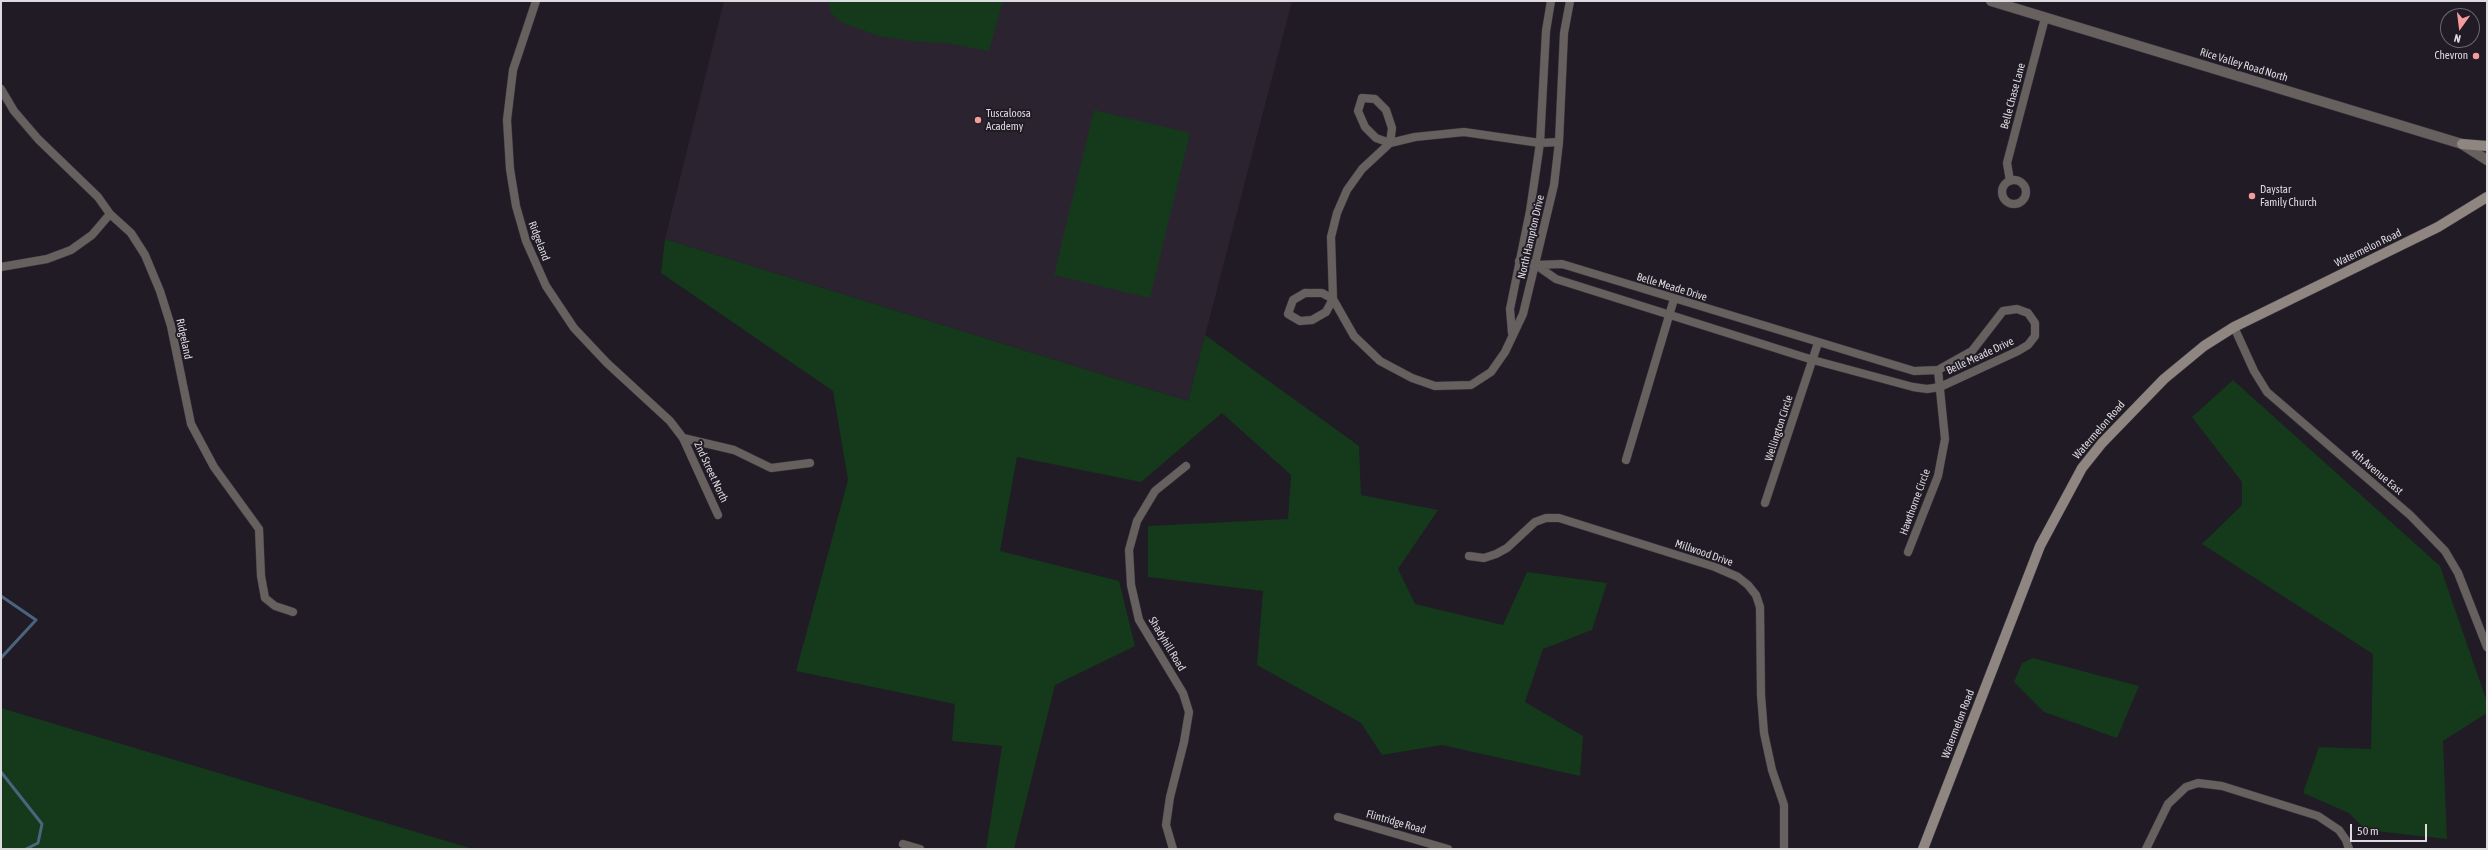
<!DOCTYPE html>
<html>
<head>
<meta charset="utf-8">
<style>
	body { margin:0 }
	#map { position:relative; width:2488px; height:850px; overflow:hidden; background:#201b24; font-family:"Asap Condensed",sans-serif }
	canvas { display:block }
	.frame { position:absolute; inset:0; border:2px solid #dddae0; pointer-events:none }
	.north { position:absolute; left:2440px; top:8px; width:40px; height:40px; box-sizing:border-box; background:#201b24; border:1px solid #6c676f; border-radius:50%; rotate:194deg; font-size:11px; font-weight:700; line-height:16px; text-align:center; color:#dddae0 }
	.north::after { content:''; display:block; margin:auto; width:14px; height:18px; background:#f59b9c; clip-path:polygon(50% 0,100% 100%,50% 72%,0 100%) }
	.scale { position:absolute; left:2350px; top:824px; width:77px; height:18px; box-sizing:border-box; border:2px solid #dddae0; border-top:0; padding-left:5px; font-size:12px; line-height:14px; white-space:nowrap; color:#dddae0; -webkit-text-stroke:3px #201b24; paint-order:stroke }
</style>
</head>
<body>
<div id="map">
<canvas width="2488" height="850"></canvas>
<div class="frame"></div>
<div class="north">N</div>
<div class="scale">50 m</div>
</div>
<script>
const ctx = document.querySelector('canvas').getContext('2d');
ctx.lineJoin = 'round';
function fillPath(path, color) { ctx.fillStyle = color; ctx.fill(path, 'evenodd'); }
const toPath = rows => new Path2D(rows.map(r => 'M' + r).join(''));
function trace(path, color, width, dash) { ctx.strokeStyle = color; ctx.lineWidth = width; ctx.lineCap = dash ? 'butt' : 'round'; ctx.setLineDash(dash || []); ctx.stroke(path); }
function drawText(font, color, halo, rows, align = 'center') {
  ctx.font = font + ' "Asap Condensed",sans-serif'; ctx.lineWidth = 4; ctx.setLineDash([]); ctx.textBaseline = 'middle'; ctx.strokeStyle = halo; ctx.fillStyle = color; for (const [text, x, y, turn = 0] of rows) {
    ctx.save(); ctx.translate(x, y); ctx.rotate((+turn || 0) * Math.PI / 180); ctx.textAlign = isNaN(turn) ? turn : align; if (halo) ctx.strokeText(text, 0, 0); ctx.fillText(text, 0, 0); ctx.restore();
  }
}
fillPath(toPath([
	[724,1,1292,1,1188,401,665,239]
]), '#2c2331');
fillPath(toPath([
	[828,1,1003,1,989,51,946,43,910,41,878,36,841,22,831,13],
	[1094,110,1190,133,1150,298,1054,275],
	[665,239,1188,401,1205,335,1359,446,1361,495,1438,510,1398,569,1415,604,1503,625,1527,572,1607,583,1592,630,1543,649,1525,702,1583,736,1580,776,1442,745,1382,755,1361,723,1257,665,1263,591,1148,577,1148,526,1288,519,1291,475,1222,413,1141,482,1017,457,1000,551,1119,581,1135,646,1055,685,1014,849,986,849,1002,746,952,741,955,704,796,671,848,480,833,391,661,273],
	[2233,380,2440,566,2487,702,2487,713,2443,741,2447,839,2366,830,2349,813,2303,793,2319,747,2371,749,2373,654,2202,544,2242,505,2242,482,2192,417],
	[2033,658,2139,686,2117,738,2044,712,2014,682,2022,663],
	[1,708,473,849,1,849]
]), '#14391b');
trace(toPath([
	[1,596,36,620,1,658],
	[1,772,42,824,38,843,26,849]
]), '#4b647d', 3);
const minor = toPath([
	[536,1,513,70,507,120,510,169,516,206,526,241,546,286,574,328,607,363,670,421,683,438,718,515],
	[1,89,14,111,38,139,98,197,110,214,131,233,145,255,160,291,171,326,191,424,214,467,259,529,261,576,265,598,275,606,293,612],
	[1362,98,1375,99,1386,110,1392,128,1390,143,1376,138,1365,127,1358,111,1362,98],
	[1559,142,1540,143,1464,132,1415,137,1390,143,1362,169,1347,190,1337,213,1331,237,1333,299,1354,336,1380,361,1412,378,1435,386,1471,385,1491,372,1505,352,1523,314,1554,185,1559,142,1564,33,1570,1],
	'2002 192a12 12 0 1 1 24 0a12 12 0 1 1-24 0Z',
	[2010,181,2007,163,2045,18],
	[1519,261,1536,265,1556,279,1813,360,1913,387,1927,389,1940,387,2018,351,2028,345,2035,336,2035,323,2028,313,2017,309,2003,311,1972,351,1938,370,1914,371,1562,264,1536,265],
	[1,267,47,259,71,250,92,235,110,214],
	[1305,293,1322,293,1333,299,1326,312,1312,320,1300,321,1288,314,1293,300,1305,293],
	[2234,327,2254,371,2267,392,2410,515,2445,551,2458,573,2487,647],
	[1512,333,1510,309,1530,211,1540,143,1546,31,1551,1],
	[683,438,734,450,771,468,810,463],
	[1626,460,1674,299],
	[1765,503,1818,343],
	[1908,552,1938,476,1945,439,1938,370],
	[1469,556,1484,558,1496,554,1507,548,1535,522,1546,518,1559,518,1715,567,1738,577,1748,585,1756,595,1760,607,1761,695,1764,733,1772,770,1784,805,1784,849],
	[1338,817,1448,849],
	[903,844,920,849],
	[1173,849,1166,825,1170,797,1184,742,1189,712,1183,693,1139,620,1131,585,1129,550,1137,521,1155,491,1186,466],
	[2146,849,2168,804,2186,787,2198,783,2222,786,2318,816,2339,830,2346,840,2349,849]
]);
const tertiary = toPath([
	[1991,1,2462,144,2487,160]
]);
const secondary = toPath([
	[2462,144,2487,146],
	[1923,849,2040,546,2082,468,2102,443,2164,379,2204,346,2234,327,2438,227,2487,197]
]);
trace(minor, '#3a363e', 9);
trace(tertiary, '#3a363e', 11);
trace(secondary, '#3a363e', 11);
trace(minor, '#66605e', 8);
trace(tertiary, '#66605e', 10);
trace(secondary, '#8f8682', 10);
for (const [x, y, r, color] of [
	[2476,56,4,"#f59b9c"],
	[978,120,4,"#f59b9c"],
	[2252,196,4,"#f59b9c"]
]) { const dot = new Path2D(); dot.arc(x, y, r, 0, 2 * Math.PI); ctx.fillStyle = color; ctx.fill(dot); trace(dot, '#201b24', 1.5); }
drawText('11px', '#dddae0', '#201b24', [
	["Chevron",2468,56,"right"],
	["Tuscaloosa",986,114],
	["Academy",986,127],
	["Daystar",2260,190],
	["Family Church",2260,203]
], 'left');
drawText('11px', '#dddae0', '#201b24', [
	["Rice Valley Road North",2244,65,17],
	["Belle Chase Lane",2013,96,-75],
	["North Hampton Drive",1531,237,-77],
	["Ridgeland",539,241,69],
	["Watermelon Road",2368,248,-26],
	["Belle Meade Drive",1672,287,17],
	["Ridgeland",184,339,78],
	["Belle Meade Drive",1980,356,-25],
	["Wellington Circle",1779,428,-72],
	["Watermelon Road",2099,430,-49],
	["2nd Street North",711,472,65],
	["4th Avenue East",2377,472,40],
	["Hawthorne Circle",1915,502,-70],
	["Millwood Drive",1704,553,19],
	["Shadyhill Road",1167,644,59],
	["Watermelon Road",1958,724,-69],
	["Flintridge Road",1396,822,16]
]);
</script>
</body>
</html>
